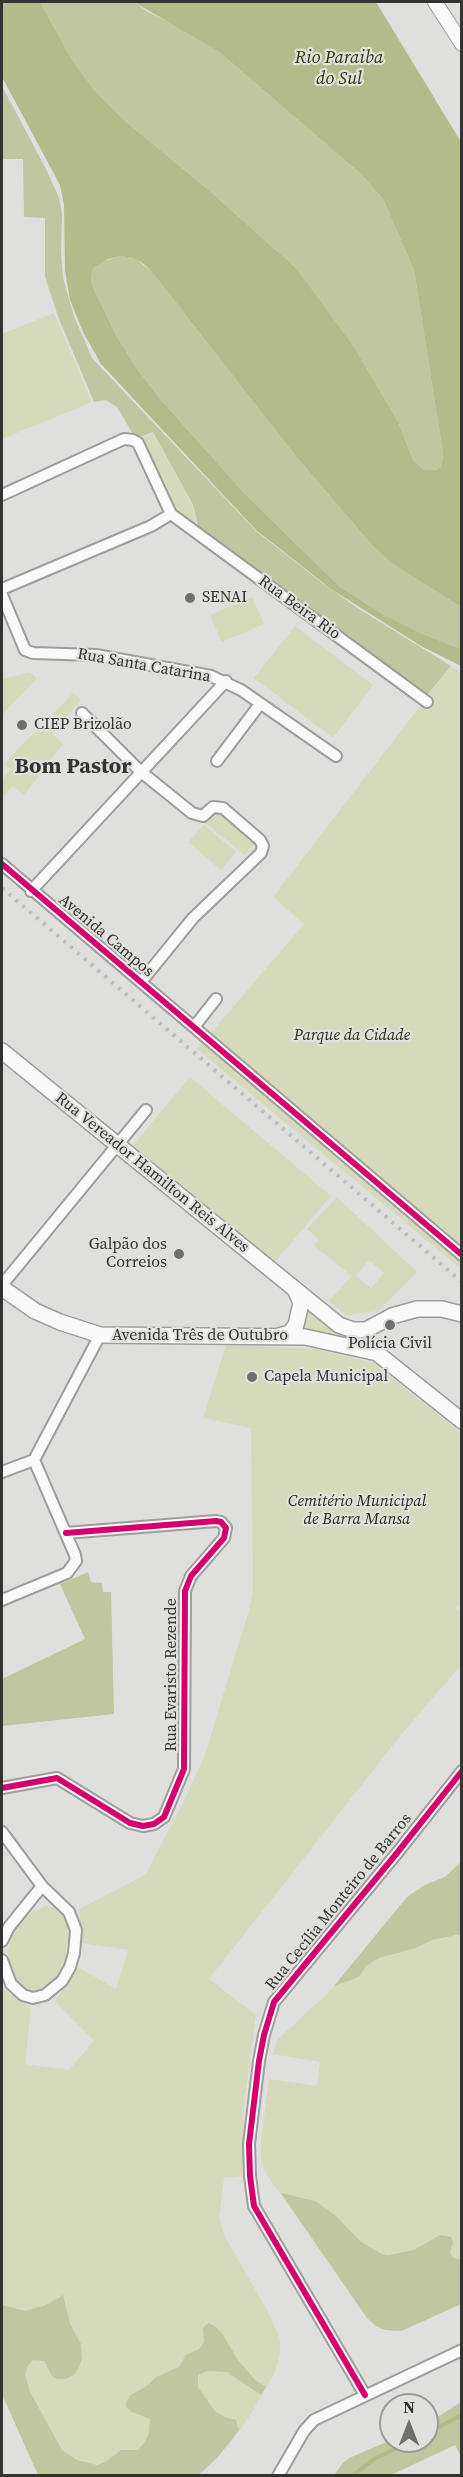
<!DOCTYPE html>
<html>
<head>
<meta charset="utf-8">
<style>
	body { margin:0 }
	#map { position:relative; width:463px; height:2477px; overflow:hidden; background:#dfe0dd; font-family:"Source Serif 4",serif }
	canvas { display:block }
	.frame { position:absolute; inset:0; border:3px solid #333432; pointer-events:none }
	.north { position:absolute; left:379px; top:2393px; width:60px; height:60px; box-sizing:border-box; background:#e0e1dc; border:2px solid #9b9c98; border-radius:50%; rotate:0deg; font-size:16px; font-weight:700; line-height:24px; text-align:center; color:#333432 }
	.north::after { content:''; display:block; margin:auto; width:21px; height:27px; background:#6f706e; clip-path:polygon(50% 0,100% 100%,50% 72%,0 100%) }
</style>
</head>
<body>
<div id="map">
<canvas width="463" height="2477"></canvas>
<div class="frame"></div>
<div class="north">N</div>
</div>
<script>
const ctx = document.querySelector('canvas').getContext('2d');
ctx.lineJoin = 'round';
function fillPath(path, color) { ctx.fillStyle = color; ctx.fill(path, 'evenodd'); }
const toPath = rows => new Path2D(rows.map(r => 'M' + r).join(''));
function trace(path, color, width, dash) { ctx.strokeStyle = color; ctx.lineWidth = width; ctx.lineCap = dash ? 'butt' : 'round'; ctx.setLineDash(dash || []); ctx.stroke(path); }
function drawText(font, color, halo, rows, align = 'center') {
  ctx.font = font + ' "Source Serif 4",serif'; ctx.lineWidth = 4.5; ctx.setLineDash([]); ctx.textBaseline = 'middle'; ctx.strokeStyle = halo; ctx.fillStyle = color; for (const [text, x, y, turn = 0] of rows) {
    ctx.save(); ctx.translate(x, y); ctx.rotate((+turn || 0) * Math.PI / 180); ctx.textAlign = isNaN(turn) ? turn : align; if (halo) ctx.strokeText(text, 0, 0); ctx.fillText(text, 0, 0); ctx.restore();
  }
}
fillPath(toPath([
	[54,313,92,402,2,439,2,334],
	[153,433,192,505,197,526,177,512,138,440],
	[252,597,264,624,222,642,210,615],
	[295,626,373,685,333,738,254,678],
	[451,666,462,673,461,1269,197,1049,304,924,273,897],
	[30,672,37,678,2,715,2,679],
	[73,693,81,700,52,733,63,744,24,795,12,786,2,798,2,779,11,770,4,764],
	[216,808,256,841,245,855,204,822],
	[204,825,236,852,221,870,188,842],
	[190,1077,331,1196,274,1263,133,1145],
	[337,1197,417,1272,378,1311,346,1315,329,1301,352,1276,314,1246,319,1240,307,1229],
	[369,1260,384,1273,371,1288,356,1276],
	[310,1308,362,1336,363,1343,303,1330,301,1327,306,1309],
	[226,1345,316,1349,373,1363,461,1433,462,1601,455,1608,461,1614,461,1665,400,1736,209,1979,256,2015,244,2106,242,2176,224,2178,219,2217,224,2235,267,2310,280,2339,280,2354,274,2374,251,2414,230,2444,197,2475,38,2475,2,2394,2,1986,10,1995,31,2007,25,2064,69,2070,94,2041,55,2001,78,1967,116,1989,128,1950,82,1943,79,1909,145,1875,185,1799,205,1755,251,1603,253,1589,251,1428,203,1418],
	[461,1861,461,2304,407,2329,392,2331,379,2328,367,2318,265,2172,261,2158,261,2141,269,2079,317,2086,320,2062,273,2054,278,2039,329,1992,407,1897,425,1885,445,1877],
	[45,1906,60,1909,65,1916,68,1925,68,1939,64,1964,59,1976,52,1985,45,1989,34,1991,24,1987,15,1981,10,1971,8,1950,13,1932,20,1922,31,1913]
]), '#d5dabb');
fillPath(toPath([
	[40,2,134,2,148,12,187,31,218,51,361,174,383,199,414,270,443,454,441,467,436,470,424,470,413,460,399,424,296,268,212,193,125,121,94,90,71,58],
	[2,86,46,169,59,198,62,213,61,251,63,278,74,316,92,358,256,531,317,579,356,607,451,666,425,698,198,526,193,505,153,432,136,439,117,407,106,400,94,402,59,319,45,277,45,218,24,217,23,159,2,159],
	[120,256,135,258,152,272,294,454,371,544,391,563,461,607,461,649,423,634,381,613,340,587,245,494,161,400,137,369,115,333,92,285,91,276,94,267,101,262],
	[88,1572,91,1582,102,1583,103,1592,111,1592,114,1714,2,1726,2,1679,85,1639,60,1584],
	[460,1863,461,1934,432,1940,416,1948,379,1958,366,1966,359,1977,334,1986,407,1897,425,1885,445,1877],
	[281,2193,315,2201,334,2214,361,2242,382,2254,389,2255,414,2250,440,2235,451,2237,453,2242,450,2252,452,2257,461,2260,461,2304,401,2331,385,2330,376,2326,367,2318],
	[63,2295,70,2324,81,2344,82,2359,79,2367,74,2375,66,2379,57,2379,52,2376,44,2361,33,2360,27,2367,25,2375,30,2392,57,2441,62,2450,77,2460,97,2465,107,2461,121,2450,138,2450,144,2443,149,2433,150,2419,132,2412,126,2407,126,2402,131,2395,148,2385,156,2377,179,2367,186,2355,199,2349,204,2342,203,2328,208,2323,215,2326,223,2335,238,2360,255,2380,266,2387,261,2395,227,2372,208,2371,198,2375,198,2387,202,2393,215,2411,225,2417,236,2420,239,2430,217,2458,203,2471,197,2476,38,2475,2,2394,2,2305,25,2311,46,2305],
	[461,2402,461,2457,455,2445,391,2475,334,2475,343,2463,349,2458,391,2440,427,2441,427,2424]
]), '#c0c69f');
fillPath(toPath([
	[2,2,40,2,71,58,94,90,125,121,212,193,296,268,353,346,399,424,413,460,424,470,436,470,441,467,443,454,414,270,383,199,361,174,218,51,134,2,376,2,461,142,461,607,391,563,371,544,294,454,152,272,144,264,134,258,120,256,108,259,94,267,91,276,92,285,115,333,137,369,161,400,245,494,340,587,381,613,423,634,461,649,461,666,421,646,331,589,256,530,101,364,83,332,70,300,65,271,64,205,60,185,2,77]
]), '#b4bb8a');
trace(toPath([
	[427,2433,462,2415],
	[352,2476,374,2459,411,2441]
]), '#b4bb8a', 4);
const minor = toPath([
	[2,495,124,439,133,440,138,443,171,514,427,702],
	[2,589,151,526,171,514],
	[2,595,25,650,33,653,96,655,211,676,241,690,336,756],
	[82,713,140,771,192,813,203,816,213,807,223,808,260,840,263,846,261,853,193,918,141,982],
	[217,761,260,704],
	[2,864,462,1255],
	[31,891,226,681],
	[194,1027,216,999],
	[2,1285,146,1110],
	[34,1460,100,1335],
	[2,1472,34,1460],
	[2,1600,67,1573,76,1561,75,1555,34,1460],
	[2,1788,57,1778,130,1823,143,1826,154,1824,164,1817,184,1769,185,1591,191,1576,224,1538,226,1528,221,1522,216,1521,66,1533],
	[2,1832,42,1886,69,1912,76,1930,74,1953,70,1967,62,1981,45,1995,33,1998,23,1995,11,1984,2,1960],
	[2,1941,9,1927,42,1886],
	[365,2395,254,2206,250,2176,249,2144,259,2061,264,2035,274,2002,397,1853,462,1771],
	[278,2476,304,2431,314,2420,462,2350]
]);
const tertiary = toPath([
	[435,2,462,44]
]);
const secondary = toPath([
	[2,1051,339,1325,353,1330,366,1330,392,1316,417,1309,442,1309,462,1314],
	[2,1288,35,1311,60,1322,100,1335,305,1337,373,1352],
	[279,1336,290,1333,296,1325,301,1303,295,1289],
	[368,1346,462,1421]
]);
trace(minor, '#9d9e9c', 14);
trace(tertiary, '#9d9e9c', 16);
trace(secondary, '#9d9e9c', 18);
trace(minor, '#fafafa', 10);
trace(tertiary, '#fafafa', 14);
trace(secondary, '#fafafa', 15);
trace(toPath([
	[2,888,462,1282]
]), '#bebebd', 4, [3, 6]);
trace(toPath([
	[2,864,462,1255],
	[2,1788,57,1778,130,1823,143,1826,154,1824,164,1817,184,1769,185,1591,191,1576,224,1538,226,1528,221,1522,216,1521,66,1533],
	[365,2395,254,2206,250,2176,249,2144,259,2061,264,2035,274,2002,397,1853,462,1771]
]), '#d6006c', 6);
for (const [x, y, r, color] of [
	[190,598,6,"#6f706e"],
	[22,725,6,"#6f706e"],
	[179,1254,6,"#6f706e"],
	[390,1325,6,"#6f706e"],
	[252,1377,6,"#6f706e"]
]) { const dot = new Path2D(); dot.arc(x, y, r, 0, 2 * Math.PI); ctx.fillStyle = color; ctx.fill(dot); trace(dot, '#e0e1dc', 2); }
drawText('16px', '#333432', '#e0e1dc', [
	["SENAI",202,598],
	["CIEP Brizolão",34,725],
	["Galpão dos",167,1245,"right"],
	["Correios",167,1263,"right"],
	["Polícia Civil",390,1344,"center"],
	["Capela Municipal",264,1377]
], 'left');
drawText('16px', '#333432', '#e0e1dc', [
	["Rua Beira Rio",299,608,36],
	["Rua Santa Catarina",144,666,10],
	["Avenida Campos",106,936,40],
	["Rua Vereador Hamilton Reis Alves",152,1173,39],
	["Avenida Três de Outubro",200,1336],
	["Rua Evaristo Rezende",172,1675,-90],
	["Rua Cecília Monteiro de Barros",339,1902,-51]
]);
drawText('italic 16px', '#292d0f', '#e0e1dc', [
	["Parque da Cidade",352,1036],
	["Cemitério Municipal",357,1502],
	["de Barra Mansa",357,1520]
]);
drawText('italic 18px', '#333902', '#e0e1dc', [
	["Rio Paraiba",339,58],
	["do Sul",339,79]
]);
drawText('bold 22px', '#333432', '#e0e1dc', [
	["Bom Pastor",73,767]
]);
</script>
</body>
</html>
